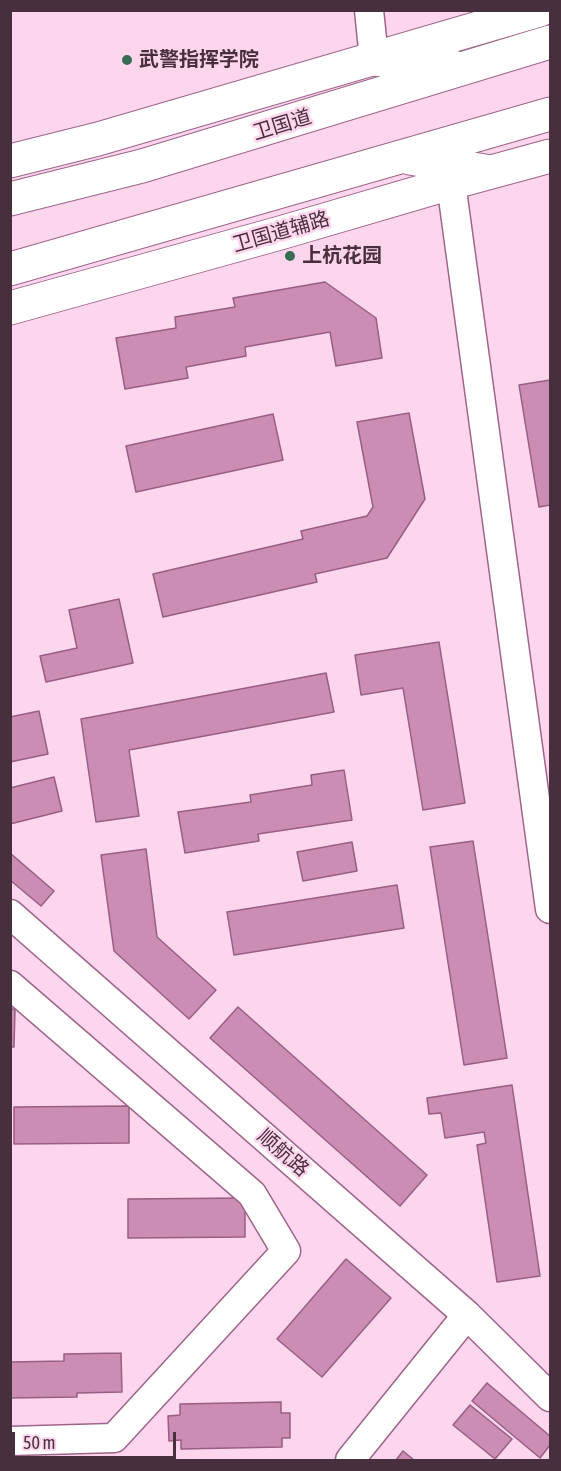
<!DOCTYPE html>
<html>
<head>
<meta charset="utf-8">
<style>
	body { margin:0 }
	#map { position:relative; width:561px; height:1471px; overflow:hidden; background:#fdd5ed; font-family:"Asap Condensed",sans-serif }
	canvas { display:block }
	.frame { position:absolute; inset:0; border:12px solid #482f3e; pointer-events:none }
	.scale { position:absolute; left:12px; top:1432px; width:164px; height:27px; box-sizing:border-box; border:3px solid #482f3e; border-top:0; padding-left:8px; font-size:18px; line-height:21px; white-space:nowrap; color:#482f3e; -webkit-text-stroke:4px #fdd5ed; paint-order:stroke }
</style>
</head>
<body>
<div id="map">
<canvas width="561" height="1471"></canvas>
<div class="frame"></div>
<div class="scale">50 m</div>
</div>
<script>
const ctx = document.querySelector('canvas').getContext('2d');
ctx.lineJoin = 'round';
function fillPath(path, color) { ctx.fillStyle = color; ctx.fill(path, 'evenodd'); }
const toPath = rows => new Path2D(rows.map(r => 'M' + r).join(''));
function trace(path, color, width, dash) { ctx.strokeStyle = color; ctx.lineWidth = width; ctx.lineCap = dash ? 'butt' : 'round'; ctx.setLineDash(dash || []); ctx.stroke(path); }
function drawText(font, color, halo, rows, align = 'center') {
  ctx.font = font + ' "Asap Condensed","Noto Sans SC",sans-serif'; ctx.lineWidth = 5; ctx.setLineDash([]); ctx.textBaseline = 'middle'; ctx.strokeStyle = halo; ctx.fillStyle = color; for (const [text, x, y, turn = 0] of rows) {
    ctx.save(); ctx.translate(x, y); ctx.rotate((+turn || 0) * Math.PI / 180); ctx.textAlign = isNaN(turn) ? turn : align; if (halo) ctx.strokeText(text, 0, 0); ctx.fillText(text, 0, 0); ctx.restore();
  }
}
const building = toPath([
	[325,282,376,318,382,358,336,366,330,332,245,347,246,356,186,367,188,378,125,389,116,338,176,328,175,317,235,307,233,298,325,282],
	[550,380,550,505,539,507,519,385,550,380],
	[409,413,425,499,387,558,315,574,317,582,163,617,153,574,303,539,301,531,367,516,373,507,357,422,409,413],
	[273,414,283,460,136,492,126,446,273,414],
	[119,599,133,663,46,682,40,656,77,648,69,610,119,599],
	[439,642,465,803,423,810,403,688,361,695,355,655,439,642],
	[326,673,334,712,129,750,139,816,96,822,81,719,326,673],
	[39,711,48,754,10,762,10,717,39,711],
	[344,770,352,820,258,834,259,841,185,853,178,812,251,802,250,795,312,785,311,775,344,770],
	[54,777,62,811,10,824,10,788,54,777],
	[473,841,507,1058,464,1065,430,847,473,841],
	[352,842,357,871,303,881,297,852,352,842],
	[146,849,157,937,216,990,189,1019,114,951,101,855,146,849],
	[10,853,54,891,41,906,10,880,10,853],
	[397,885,404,928,234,955,227,912,397,885],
	[238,1007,427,1175,400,1206,210,1038,238,1007],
	[10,1009,15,1009,14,1047,10,1047,10,1009],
	[512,1085,540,1276,497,1282,477,1145,486,1143,484,1132,445,1138,441,1113,429,1114,427,1098,512,1085],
	[129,1106,129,1143,14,1144,14,1107,129,1106],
	[245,1198,245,1237,128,1238,128,1199,245,1198],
	[346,1259,391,1298,322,1377,277,1339,346,1259],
	[121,1353,122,1392,77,1393,77,1397,10,1398,10,1362,64,1361,64,1354,121,1353],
	[487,1383,550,1436,550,1445,540,1458,472,1401,487,1383],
	[281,1402,281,1413,290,1413,290,1438,282,1438,282,1447,181,1449,181,1440,169,1441,168,1416,180,1415,180,1404,281,1402],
	[470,1405,512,1439,495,1459,453,1425,470,1405],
	[403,1451,414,1460,396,1460,403,1451]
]);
fillPath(building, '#cb8db3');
trace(building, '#985e83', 1.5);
const minor = toPath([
	[369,10,374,59],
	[451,183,550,909],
	[10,914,467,1315,550,1397],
	[10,985,252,1194,286,1251,114,1438,10,1441],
	[350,1460,467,1315]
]);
const major = toPath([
	[10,161,98,139,540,10],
	[10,308,280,233,451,183,550,156]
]);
const highway = toPath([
	[374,59,451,66],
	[410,158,490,172],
	[10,199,142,166,550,42],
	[10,269,550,114]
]);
trace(minor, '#9e6489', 31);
trace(major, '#9e6489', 35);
trace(highway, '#9e6489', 35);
trace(minor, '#fff', 28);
trace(major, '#fff', 33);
trace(highway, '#fff', 33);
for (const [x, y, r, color] of [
	[127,60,6,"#356c53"],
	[290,256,6,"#356c53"]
]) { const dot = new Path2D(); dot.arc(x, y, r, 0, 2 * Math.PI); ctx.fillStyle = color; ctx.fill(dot); trace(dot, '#fdd5ed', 2); }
drawText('bold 20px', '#482f3e', '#fdd5ed', [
	["武警指挥学院",139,60],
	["上杭花园",302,256]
], 'left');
drawText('20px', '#482f3e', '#fdd5ed', [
	["卫国道",282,125,-17],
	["卫国道辅路",281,232,-16],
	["顺航路",283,1153,41]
]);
</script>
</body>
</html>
